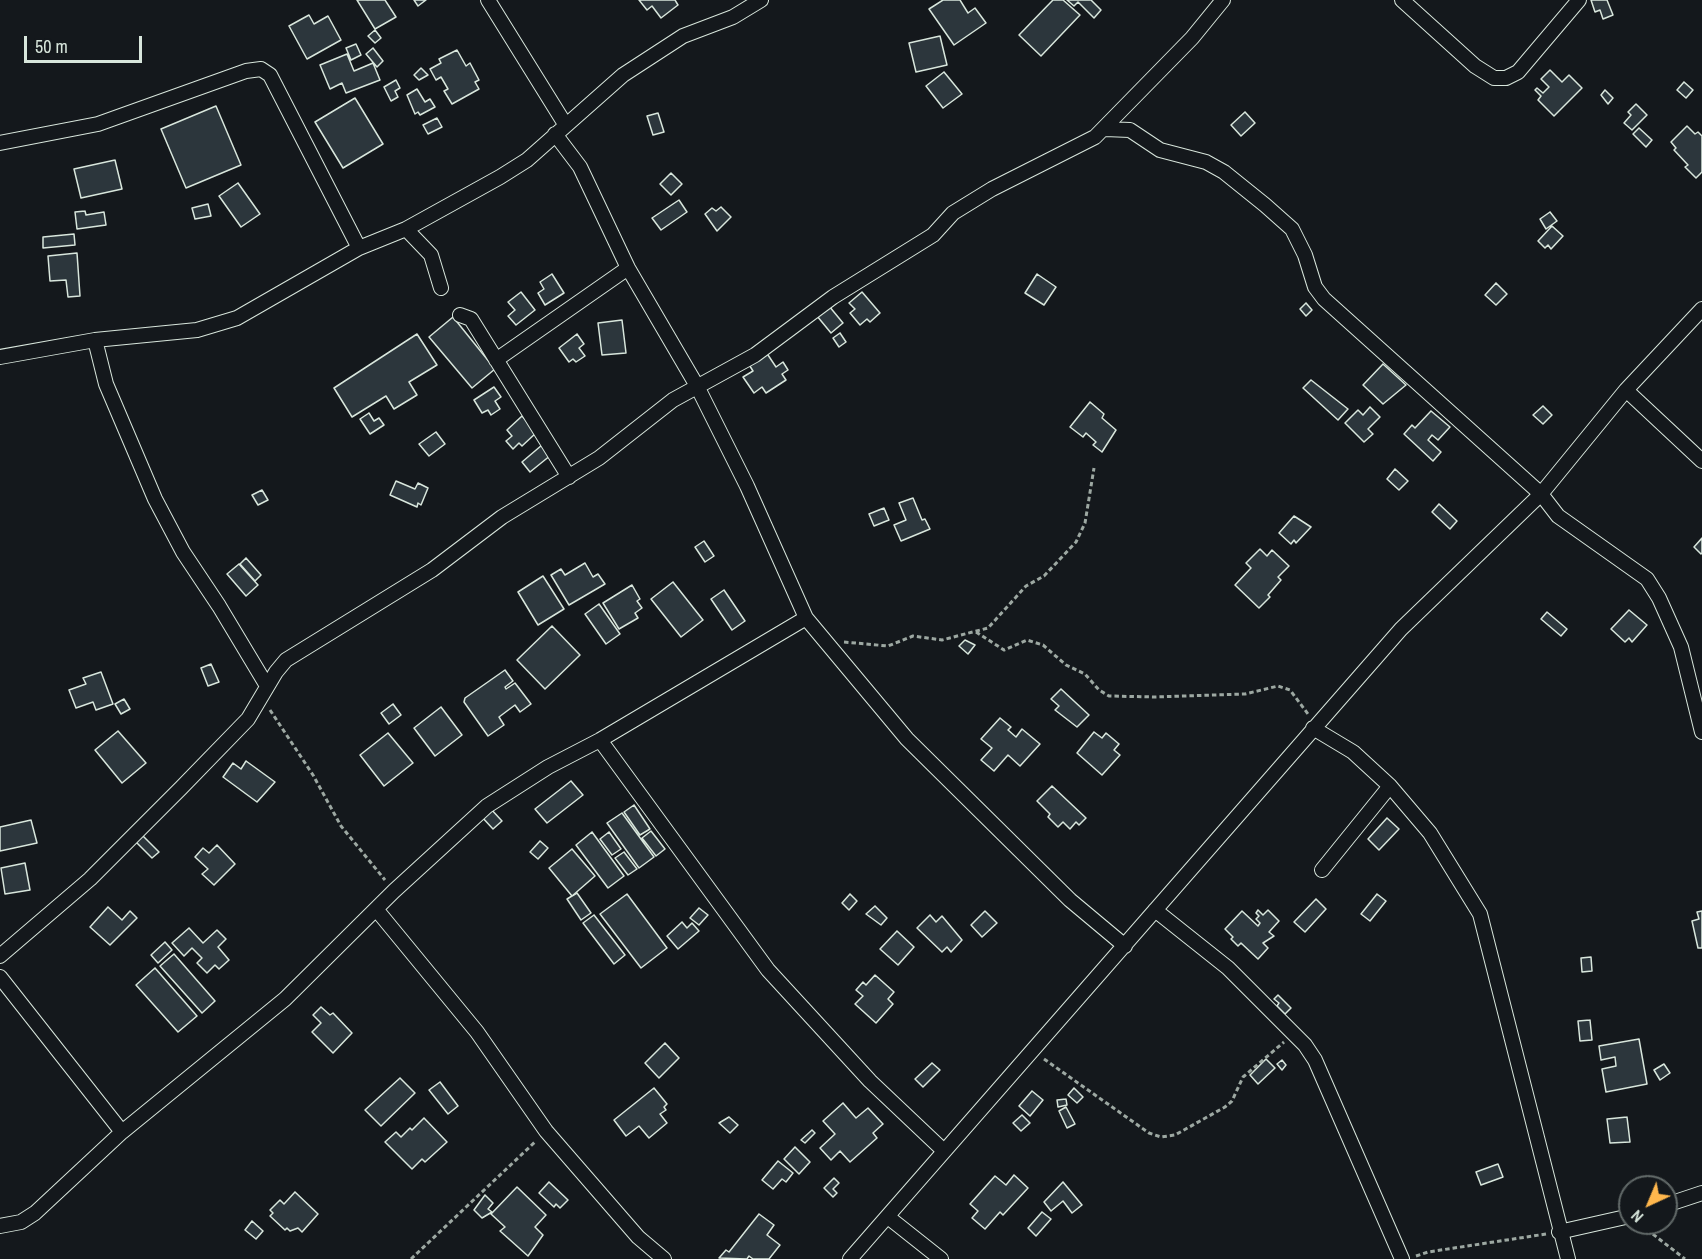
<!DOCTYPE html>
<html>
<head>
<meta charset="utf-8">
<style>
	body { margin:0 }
	#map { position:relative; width:1702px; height:1259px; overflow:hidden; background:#14181c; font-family:"Archivo Narrow",sans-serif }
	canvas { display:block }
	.north { position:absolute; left:1618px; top:1175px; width:60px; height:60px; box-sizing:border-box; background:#14181c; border:2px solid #626a69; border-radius:50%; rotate:224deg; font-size:16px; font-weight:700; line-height:24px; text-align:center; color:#d8e6dc }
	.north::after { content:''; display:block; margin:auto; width:21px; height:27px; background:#ffb74d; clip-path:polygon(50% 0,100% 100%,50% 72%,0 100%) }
	.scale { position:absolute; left:24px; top:36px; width:118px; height:27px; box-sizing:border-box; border:3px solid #d8e6dc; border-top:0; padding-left:8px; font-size:18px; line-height:21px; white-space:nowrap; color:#d8e6dc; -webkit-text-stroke:4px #14181c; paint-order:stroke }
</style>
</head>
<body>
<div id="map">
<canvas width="1702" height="1259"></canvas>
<div class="north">N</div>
<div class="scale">50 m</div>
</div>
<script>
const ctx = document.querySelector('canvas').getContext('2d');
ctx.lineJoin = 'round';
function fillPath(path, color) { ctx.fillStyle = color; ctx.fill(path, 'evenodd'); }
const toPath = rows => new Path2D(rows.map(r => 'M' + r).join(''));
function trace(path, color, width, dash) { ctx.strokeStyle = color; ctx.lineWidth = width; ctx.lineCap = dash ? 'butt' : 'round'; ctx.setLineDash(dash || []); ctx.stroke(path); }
const building = toPath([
	[357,0,385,0,396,17,375,29,357,0],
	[414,0,426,0,418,6,414,0],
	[639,0,675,0,678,5,661,18,652,6,647,10,639,0],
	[943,0,960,0,968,13,975,8,986,23,954,45,929,9,943,0],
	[1053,0,1063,0,1080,15,1041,56,1019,35,1053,0],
	[1067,0,1091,0,1101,10,1094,18,1078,2,1074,6,1067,0],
	[1591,0,1607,0,1613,15,1603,19,1600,10,1595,12,1591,0],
	[309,15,314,24,328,16,341,40,307,59,289,26,309,15],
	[375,30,381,38,375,43,368,36,375,30],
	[940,36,947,65,916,72,909,43,940,36],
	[356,44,361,55,351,60,346,48,356,44],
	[373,48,383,61,377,67,366,54,373,48],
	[457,50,466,66,470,63,479,80,475,82,479,89,452,104,444,91,448,89,441,77,436,80,430,69,441,63,439,59,457,50],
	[347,54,354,71,373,63,380,80,346,93,342,83,330,89,320,65,347,54],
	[421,68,428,75,419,80,414,75,421,68],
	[1550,70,1562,82,1569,75,1582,88,1554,116,1538,100,1541,96,1535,90,1537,88,1543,93,1549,87,1541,79,1550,70],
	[944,72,962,94,943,108,926,86,944,72],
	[396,80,400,88,395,91,398,97,391,101,384,87,396,80],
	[1684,82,1693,90,1686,98,1677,90,1684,82],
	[417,89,425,102,430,99,435,107,420,115,418,112,415,114,407,95,417,89],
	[1605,90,1613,98,1608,104,1601,95,1605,90],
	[355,98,383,144,343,168,315,122,355,98],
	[1636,104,1647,115,1632,130,1624,123,1631,115,1628,112,1636,104],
	[216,106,241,165,186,188,161,129,216,106],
	[1245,112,1255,123,1241,136,1231,125,1245,112],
	[658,113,664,132,653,135,647,116,658,113],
	[437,118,442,127,428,134,423,125,437,118],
	[1687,126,1695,134,1698,132,1702,136,1702,172,1696,178,1685,167,1688,165,1674,150,1676,148,1671,142,1687,126],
	[1639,128,1652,140,1646,147,1633,134,1639,128],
	[115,160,122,189,81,198,74,169,115,160],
	[671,173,682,184,671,195,660,184,671,173],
	[238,183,260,214,241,227,219,196,238,183],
	[679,200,687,212,661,230,652,218,679,200],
	[208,204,211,216,195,219,192,208,208,204],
	[721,207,731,217,717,231,705,214,712,208,716,211,721,207],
	[85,211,86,215,104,212,106,225,77,229,75,212,85,211],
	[1550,212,1557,221,1546,229,1540,219,1550,212],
	[1552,226,1563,236,1551,249,1548,245,1545,248,1538,241,1552,226],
	[74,234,75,245,43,248,43,237,74,234],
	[77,253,80,296,68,297,66,280,50,281,48,256,77,253],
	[552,274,564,293,545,305,538,293,544,289,540,282,552,274],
	[1037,274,1056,287,1044,305,1025,293,1037,274],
	[1496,283,1507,294,1496,305,1485,295,1496,283],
	[521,292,535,310,516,325,508,316,515,310,508,302,521,292],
	[862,292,880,313,870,322,867,319,860,325,850,313,855,309,849,303,862,292],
	[1306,303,1312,310,1306,316,1300,309,1306,303],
	[829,306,843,323,831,333,817,316,829,306],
	[453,317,495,369,472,388,429,337,453,317],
	[622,320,626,353,602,355,598,323,622,320],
	[840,333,846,342,839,347,833,338,840,333],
	[417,334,437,365,409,382,417,395,394,409,386,396,352,417,334,388,417,334],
	[577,334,584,344,579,348,585,356,576,362,573,359,569,362,559,348,577,334],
	[766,352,776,367,783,362,788,370,782,374,786,380,766,393,762,387,754,393,743,377,753,371,748,363,766,352],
	[1383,364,1406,385,1383,404,1363,385,1383,364],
	[1311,380,1348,409,1338,420,1303,388,1311,380],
	[494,387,501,397,495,401,500,409,491,415,488,410,482,413,474,400,494,387],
	[1090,402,1104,414,1102,418,1116,430,1102,452,1093,445,1096,442,1086,433,1083,437,1070,427,1090,402],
	[1543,406,1552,415,1543,424,1533,415,1543,406],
	[1370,407,1380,417,1368,429,1373,434,1364,442,1345,423,1358,410,1363,415,1370,407],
	[1431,411,1450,427,1438,440,1432,435,1428,440,1441,452,1433,461,1404,434,1412,425,1415,428,1431,411],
	[369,413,374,421,379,418,384,425,370,434,360,419,369,413],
	[522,416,537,432,522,446,519,443,513,449,506,441,512,436,507,430,522,416],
	[436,432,445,444,429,456,419,444,436,432],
	[542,445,551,455,530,472,522,462,542,445],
	[1395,469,1408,481,1399,490,1387,479,1395,469],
	[396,481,415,489,418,483,428,488,421,505,418,503,417,507,390,495,396,481],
	[262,490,268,500,258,505,252,495,262,490],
	[913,498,922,520,925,519,930,529,901,541,894,525,906,520,899,503,913,498],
	[1439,504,1457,521,1450,529,1432,512,1439,504],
	[884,508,889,520,874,526,869,514,884,508],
	[1294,516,1311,527,1296,543,1294,540,1291,544,1279,533,1294,516],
	[1702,538,1702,553,1701,554,1694,547,1702,538],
	[704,541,714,556,705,562,695,547,704,541],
	[1260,549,1267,556,1272,550,1289,566,1278,577,1281,580,1268,595,1270,597,1259,608,1235,585,1251,568,1246,563,1260,549],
	[246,558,261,575,255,581,240,564,246,558],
	[585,563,593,577,598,574,605,584,569,605,551,575,561,569,565,575,585,563],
	[239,564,258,585,246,596,227,574,239,564],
	[543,576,564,609,538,625,518,592,543,576],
	[673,582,703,620,681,637,651,599,673,582],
	[632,585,640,599,637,601,642,608,635,613,638,618,619,629,603,603,632,585],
	[724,590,745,621,732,630,711,599,724,590],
	[599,604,620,634,606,644,585,614,599,604],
	[1629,610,1647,625,1632,642,1629,638,1625,642,1611,629,1629,610],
	[1547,612,1567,629,1561,636,1541,619,1547,612],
	[552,626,580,655,545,689,517,660,552,626],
	[965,640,975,645,968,654,959,646,965,640],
	[211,664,219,682,208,686,201,668,211,664],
	[505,670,513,681,505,687,506,689,515,683,531,704,520,712,515,705,499,717,504,725,488,736,464,702,465,698,505,670],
	[101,672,113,704,96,710,93,702,76,708,69,690,86,684,83,678,101,672],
	[1061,689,1089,715,1077,727,1055,710,1059,706,1051,699,1061,689],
	[124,699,130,709,121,714,115,704,124,699],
	[393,704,401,715,389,724,381,713,393,704],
	[441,707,462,735,435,756,414,728,441,707],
	[1000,718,1011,727,1008,730,1016,737,1022,729,1040,744,1020,766,1008,755,994,771,981,760,992,748,981,739,1000,718],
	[118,731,146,763,122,783,95,750,118,731],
	[1094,732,1102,738,1106,733,1119,744,1114,750,1120,755,1102,775,1077,753,1094,732],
	[388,733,413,763,384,786,360,755,388,733],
	[246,761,275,782,257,802,223,777,233,763,241,769,246,761],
	[571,781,583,795,547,823,535,809,571,781],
	[1052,786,1086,818,1079,825,1076,822,1070,829,1063,822,1058,827,1048,817,1050,814,1037,801,1052,786],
	[634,805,650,829,640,835,624,812,634,805],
	[490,808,502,821,493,829,481,816,490,808],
	[622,813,654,857,639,868,607,823,622,813],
	[1387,818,1399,829,1379,850,1368,839,1387,818],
	[31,820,37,843,0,851,0,827,31,820],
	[651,831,665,849,656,856,642,838,651,831],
	[592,832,624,876,608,888,576,845,592,832],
	[609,832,621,849,612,855,600,839,609,832],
	[142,835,159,852,152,858,136,842,142,835],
	[540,841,548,848,538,859,530,852,540,841],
	[217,845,235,864,214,885,202,874,208,869,195,857,203,848,209,853,217,845],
	[572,849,595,876,572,896,549,868,572,849],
	[624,852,637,869,628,875,615,858,624,852],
	[25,863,30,890,5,894,1,868,25,863],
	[577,893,591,913,581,920,567,899,577,893],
	[627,894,667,948,641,968,600,914,627,894],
	[850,894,857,901,849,910,842,903,850,894],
	[1377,894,1386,901,1370,921,1361,914,1377,894],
	[1316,899,1326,909,1305,932,1294,922,1316,899],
	[875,906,887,918,881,925,866,914,875,906],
	[108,907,122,920,130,911,137,918,110,945,90,927,108,907],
	[699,908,708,915,699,925,690,918,699,908],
	[1258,910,1263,915,1268,910,1279,921,1269,932,1274,936,1263,943,1268,948,1258,959,1241,943,1238,946,1231,939,1233,937,1225,929,1242,911,1258,926,1260,923,1256,919,1259,916,1256,913,1258,910],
	[985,911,997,923,982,937,971,925,985,911],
	[1702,911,1702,948,1698,948,1692,921,1699,919,1697,912,1702,911],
	[594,915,625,955,614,964,583,923,594,915],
	[930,915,936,922,942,916,962,940,951,952,947,947,942,952,917,928,930,915],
	[682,922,687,928,692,923,699,931,678,949,667,936,682,922],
	[189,928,203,943,217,930,226,939,218,947,229,960,219,969,215,965,207,973,197,963,202,958,192,948,184,956,172,943,189,928],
	[897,931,914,947,898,965,880,949,897,931],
	[165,942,172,950,158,963,151,955,165,942],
	[174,954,215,1001,202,1013,160,966,174,954],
	[1591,957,1592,971,1582,972,1581,958,1591,957],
	[155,968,197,1016,178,1032,136,985,155,968],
	[875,975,894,992,888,999,893,1004,876,1023,855,1004,863,996,856,990,863,982,866,985,875,975],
	[1278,995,1291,1008,1285,1014,1277,1006,1279,1003,1274,999,1278,995],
	[321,1007,330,1015,333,1013,352,1033,333,1053,312,1032,321,1023,313,1015,321,1007],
	[1590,1020,1592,1040,1580,1041,1578,1021,1590,1020],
	[1639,1039,1647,1084,1606,1092,1602,1069,1616,1066,1615,1057,1601,1060,1599,1046,1639,1039],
	[665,1043,679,1058,659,1078,645,1063,665,1043],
	[1266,1059,1275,1068,1258,1084,1250,1075,1266,1059],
	[1282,1060,1286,1065,1282,1070,1277,1064,1282,1060],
	[932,1063,940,1070,923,1087,915,1079,932,1063],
	[1664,1064,1670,1073,1660,1080,1654,1070,1664,1064],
	[400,1078,415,1093,381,1126,365,1110,400,1078],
	[440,1082,458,1106,448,1114,429,1090,440,1082],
	[654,1088,667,1104,664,1107,666,1110,660,1114,667,1123,649,1138,639,1126,626,1136,614,1120,654,1088],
	[1074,1088,1083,1097,1077,1103,1068,1095,1074,1088],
	[1032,1091,1043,1100,1030,1116,1019,1106,1032,1091],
	[1066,1099,1067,1105,1058,1107,1057,1100,1066,1099],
	[843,1103,856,1118,868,1108,883,1124,873,1133,877,1138,850,1162,840,1151,831,1160,820,1148,835,1134,823,1121,843,1103],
	[1066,1107,1075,1124,1067,1128,1059,1111,1066,1107],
	[1022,1115,1030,1123,1021,1131,1013,1123,1022,1115],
	[729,1117,738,1125,730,1133,719,1123,729,1117],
	[1627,1117,1630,1142,1610,1143,1607,1119,1627,1117],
	[424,1118,447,1142,425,1162,422,1159,412,1169,385,1142,396,1132,401,1137,410,1128,412,1130,424,1118],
	[812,1130,815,1133,805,1143,801,1140,812,1130],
	[795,1147,810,1162,799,1174,784,1159,795,1147],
	[778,1161,793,1173,786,1182,782,1179,773,1189,762,1180,778,1161],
	[1498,1164,1503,1177,1481,1185,1476,1172,1498,1164],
	[1014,1175,1028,1188,1003,1215,1000,1212,985,1229,972,1218,978,1211,970,1204,995,1176,1006,1185,1014,1175],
	[834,1178,839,1183,833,1189,837,1193,833,1197,824,1188,834,1178],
	[549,1182,568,1200,560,1208,556,1204,554,1207,539,1193,549,1182],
	[1063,1182,1082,1205,1072,1213,1063,1201,1051,1211,1044,1202,1063,1182],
	[517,1187,546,1215,535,1227,543,1235,528,1256,500,1231,505,1227,491,1214,517,1187],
	[295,1192,318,1214,302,1232,298,1228,290,1231,287,1228,285,1230,270,1216,273,1213,270,1210,280,1200,284,1204,295,1192],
	[485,1195,493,1203,488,1209,492,1212,482,1218,474,1210,485,1195],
	[1042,1212,1051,1219,1036,1236,1028,1228,1042,1212],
	[759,1214,774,1225,767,1235,780,1245,769,1259,753,1259,749,1256,747,1259,719,1258,726,1250,729,1252,759,1214],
	[252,1221,263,1231,256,1239,245,1230,252,1221]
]);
fillPath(building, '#2c363c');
trace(building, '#d8e6dc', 1.5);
const street = toPath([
	[488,0,565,124],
	[1402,0,1475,66,1494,78,1506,78,1518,72,1579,0],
	[1105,129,1130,130,1160,150,1206,162,1224,172,1265,205,1292,229,1305,255,1315,287,1324,299,1541,494,1558,516,1647,579,1659,598,1681,647,1702,732],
	[555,134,580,167,628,268,697,386,747,486,806,618,907,739,1070,900,1125,946],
	[0,143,98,124,246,71,261,69,270,75,359,248],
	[406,229,431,255,441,288],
	[460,315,471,319,569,477],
	[95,340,106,384,155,499,183,552,219,606,267,686],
	[0,357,95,340,197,330,237,318,359,248,406,229,500,177,527,160,623,75,683,36,733,17,761,0],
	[496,360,628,268],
	[1626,390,1702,461],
	[1313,728,1353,752,1390,786,1430,833,1480,914,1568,1259],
	[600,740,768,970,870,1081,944,1151],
	[1322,870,1390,786],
	[376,909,477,1032,546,1131,638,1237,664,1259],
	[1155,910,1228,968,1305,1045,1315,1060,1402,1259],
	[0,956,90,879,181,788,248,719,276,672,286,660,432,570,502,517,599,458,673,400,755,355,833,297,933,235,953,213,992,189,1095,137,1192,38,1223,0],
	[0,977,122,1132],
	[1666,1205,1702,1193],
	[888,1217,941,1259],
	[0,1226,21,1222,35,1213,122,1132,285,999,394,891,487,806,548,767,600,740,806,618],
	[1559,1232,1630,1216],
	[850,1259,1401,629,1541,494,1626,390,1702,309]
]);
trace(street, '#d8e6dc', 16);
trace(toPath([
	[976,632,1004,650,1027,640,1043,645,1066,665,1085,674,1099,690,1109,696,1155,697,1245,694,1278,686,1290,690,1308,714],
	[844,642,888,646,913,636,942,640,988,628,1026,586,1044,576,1076,542,1085,523,1094,468],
	[270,710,313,775,341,826,385,880],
	[1044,1059,1149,1133,1161,1137,1175,1135,1225,1107,1232,1101,1243,1077,1284,1042],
	[1641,1225,1685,1259],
	[1416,1256,1428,1252,1546,1234],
	[411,1259,536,1141]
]), '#9da8a2', 3, [4.5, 3]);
trace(street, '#14181c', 14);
</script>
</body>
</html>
